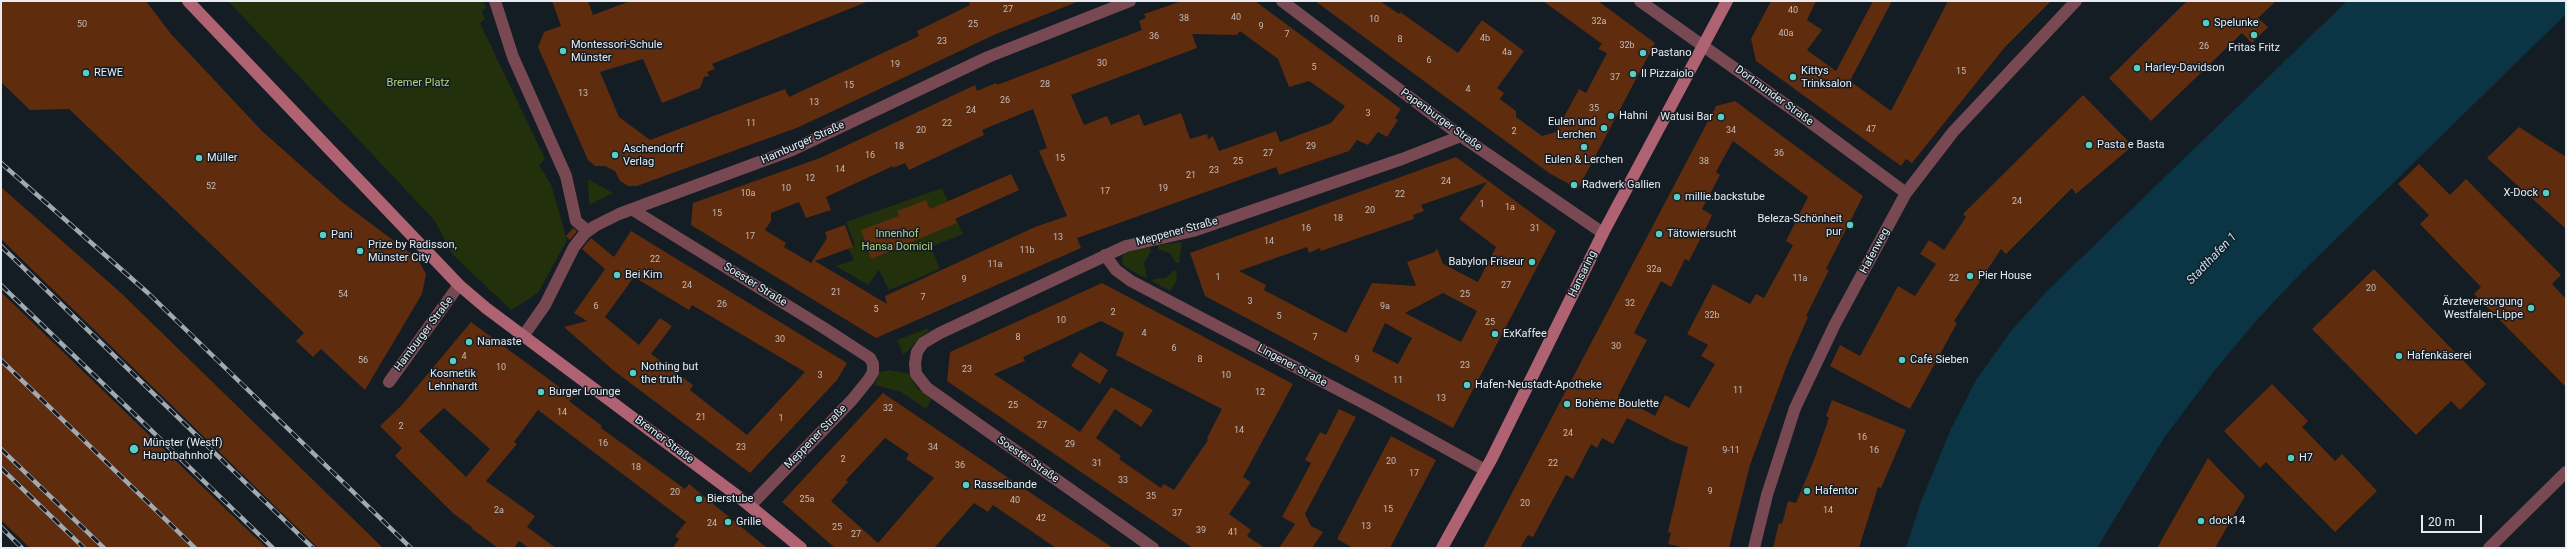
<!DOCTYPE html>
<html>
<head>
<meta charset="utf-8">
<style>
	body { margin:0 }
	#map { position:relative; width:2567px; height:549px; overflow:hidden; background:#141c24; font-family:Roboto,sans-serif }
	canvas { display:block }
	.frame { position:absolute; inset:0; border:2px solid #e6ecf2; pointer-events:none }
	.scale { position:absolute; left:2421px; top:515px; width:61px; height:18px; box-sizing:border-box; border:2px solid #e6ecf2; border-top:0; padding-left:5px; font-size:12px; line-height:14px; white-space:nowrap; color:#e6ecf2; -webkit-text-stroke:3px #141c24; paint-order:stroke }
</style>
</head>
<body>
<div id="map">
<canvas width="2567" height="549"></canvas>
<div class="frame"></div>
<div class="scale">20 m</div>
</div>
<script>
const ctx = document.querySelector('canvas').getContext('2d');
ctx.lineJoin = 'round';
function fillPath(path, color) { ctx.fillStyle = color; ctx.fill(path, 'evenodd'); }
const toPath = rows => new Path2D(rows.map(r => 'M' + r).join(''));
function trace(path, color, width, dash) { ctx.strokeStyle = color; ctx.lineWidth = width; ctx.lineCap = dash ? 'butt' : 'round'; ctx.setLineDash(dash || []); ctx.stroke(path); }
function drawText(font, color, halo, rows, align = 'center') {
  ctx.font = font + ' Roboto,sans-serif'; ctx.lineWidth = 3; ctx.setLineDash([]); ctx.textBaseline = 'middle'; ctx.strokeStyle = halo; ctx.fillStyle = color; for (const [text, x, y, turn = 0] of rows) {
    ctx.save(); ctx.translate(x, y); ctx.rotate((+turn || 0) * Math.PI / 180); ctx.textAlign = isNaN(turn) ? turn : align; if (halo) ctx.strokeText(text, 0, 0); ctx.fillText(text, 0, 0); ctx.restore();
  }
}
fillPath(toPath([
	[228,1,483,1,486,8,482,11,485,19,480,23,545,159,539,165,551,184,567,240,538,293,511,310,452,254,435,221],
	[588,179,613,193,589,205],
	[942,188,963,234,931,247,940,269,889,290,879,270,868,285,836,266,854,260,848,248,855,245,846,222],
	[1182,242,1179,263,1176,263,1170,253,1158,249,1158,245],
	[1149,247,1151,251,1144,263,1147,279,1127,268,1123,265,1122,257,1126,251],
	[1174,270,1177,271,1176,282,1170,291,1152,281,1154,279,1166,278],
	[928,328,929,331,920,337,908,351,903,354,897,340],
	[889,370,910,374,917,388,932,399,926,409,901,392,875,385,879,372]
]), '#22300c');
fillPath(toPath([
	[2347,1,2566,1,2566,14,2300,274,2255,322,2215,370,2164,438,2097,548,1906,548,1920,504,1951,429,1976,380,2011,331,2047,291]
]), '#0b3544');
fillPath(toPath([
	[1,1,146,1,171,34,262,131,342,202,417,258,426,274,422,294,365,390,321,349,313,357,296,341,304,333,69,109,30,110,1,82],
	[552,1,588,1,593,15,630,1,869,1,712,64,715,69,707,72,709,76,704,77,700,88,662,103,643,59,600,72,619,117,650,140,785,89,789,97,919,36,917,31,970,5,968,1,1077,2,996,34,799,127,637,186,628,186,620,181,615,171,605,166,595,166,588,160,538,47,544,32,561,26],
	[1182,1,1255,1,1401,109,1395,118,1398,120,1387,137,1378,132,1368,145,1357,140,1349,151,1290,171,1279,175,1276,167,1077,238,1081,248,876,338,691,225,693,203,820,158,975,85,977,91,996,83,997,85,1142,30,1139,21,1146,18,1144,14],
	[1240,31,1278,59,1289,87,1309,81,1345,106,1331,123,1280,142,1276,131,1219,151,1213,136,1208,139,1207,134,1190,139,1181,113,1144,126,1139,114,1111,125,1107,116,1084,125,1071,95,1197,48,1192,34,1237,35],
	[1033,109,1047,148,1039,151,1067,216,1035,227,885,296,887,304,815,261,853,247,845,225,825,232,827,238,811,263,784,247,786,243,765,230,771,221,771,213,799,202,806,218,831,210,826,197,893,166,893,168,905,163,909,170,984,135,982,130],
	[1315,1,1380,1,1399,14,1400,12,1458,53,1482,20,1524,51,1497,88,1504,93,1500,99,1516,111,1516,117,1542,136,1556,132,1579,89,1586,93,1607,53,1598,49,1602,44,1543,1,1598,1,1655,43,1578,189,1549,173],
	[1771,1,1816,1,1807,20,1822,30,1807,50,1836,71,1873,1,1892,1,1850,81,1891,111,1948,1,2051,1,2005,47,1912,163,1906,159,1901,166,1756,61,1751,39],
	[2187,1,2276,1,2258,18,2268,27,2252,43,2242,33,2151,121,2109,78],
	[2083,95,2128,141,2126,143,2130,148,2076,194,2072,188,2006,254,2001,249,1954,321,1957,323,1910,409,1830,366,1840,345,1860,356,1898,286,1915,296,1936,264,1920,254,1929,240,1944,250,1966,217,1963,214],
	[1735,101,1863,196,1826,269,1829,270,1806,316,1808,317,1787,365,1750,465,1729,548,1686,548,1668,544,1671,533,1668,532,1688,447,1674,442,1627,418,1613,444,1602,438,1597,448,1591,444,1573,479,1566,475,1533,537,1528,535,1520,548,1483,548,1716,106],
	[1733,141,1808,197,1786,241,1793,245,1764,298,1756,294,1750,304,1713,284,1687,334,1708,345,1701,356,1715,364,1689,408,1665,395,1655,416,1618,396,1647,340,1634,333,1661,281,1671,287,1685,259,1689,261,1708,224,1712,215,1702,209,1720,175,1716,172],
	[2519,127,2566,157,2566,229,2487,158],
	[1456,157,1556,231,1453,428,1205,296,1190,253],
	[1487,182,1459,219,1496,247,1478,282,1443,264,1437,248,1435,252,1407,262,1416,286,1372,283,1346,333,1264,290,1266,285,1239,271,1307,247,1309,253,1320,248,1321,251,1414,219,1413,215,1424,211,1421,205],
	[1443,293,1477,311,1461,342,1405,313],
	[1385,323,1412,338,1398,364,1372,351],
	[2419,164,2450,195,2466,179,2561,275,2552,284,2566,299,2566,387,2474,294,2481,287,2420,224,2429,215,2398,184],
	[1011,174,1019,190,955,219,957,223,871,259,861,230,899,216,897,211,926,200,930,209],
	[1,187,121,293,383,548,318,548,1,239],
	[573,228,577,231,570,240,566,236],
	[631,231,847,363,837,380,750,473,613,370,564,327,587,321,574,313,605,269,582,249,591,238,614,257],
	[634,277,689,310,692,305,805,372,747,435,690,390,693,385,651,354,672,326,660,318,639,345,605,317],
	[2374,269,2486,384,2460,410,2451,401,2416,435,2312,329],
	[1102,283,1293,384,1243,477,1251,482,1229,514,1251,530,1247,536,1265,548,1193,548,947,381,950,352],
	[1101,321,1124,333,1116,355,1222,409,1207,438,1208,440,1174,490,1164,484,1161,488,1119,459,1121,456,1096,438,1115,409,1141,427,1153,410,1111,387,1080,432,994,374,1025,361,1023,357],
	[1,292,235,518,267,548,30,548,1,520],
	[471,322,573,397,569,401,602,426,601,428,685,489,689,484,767,548,673,548,679,539,675,536,686,522,538,410,514,442,517,444,486,481,535,516,527,527,556,548,529,548,519,541,514,548,498,548,471,528,472,527,454,514,395,456,402,448,380,426,401,406],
	[444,408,490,449,466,477,419,431],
	[1080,352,1108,370,1100,384,1071,366],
	[2272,384,2308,421,2302,427,2335,461,2342,454,2377,491,2335,532,2266,462,2260,468,2224,431],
	[883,393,1010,479,1113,548,1056,548,993,505,988,512,974,503,934,548,835,548,782,502],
	[885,438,909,454,906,459,934,478,878,543,831,501,848,482,846,480],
	[1832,400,1906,430,1881,488,1878,487,1859,548,1773,548,1779,523,1782,524,1788,501,1796,503,1814,460,1829,418,1826,416],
	[1339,409,1356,417,1305,514,1311,526,1323,532,1312,548,1279,548,1295,524,1282,517,1311,463,1305,460,1320,432,1326,435],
	[1391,436,1436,460,1390,548,1353,548,1337,539],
	[2208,458,2245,496,2215,548,2157,548]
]), '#5f2c0d');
trace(toPath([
	[495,1,513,57,566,176,576,221,588,231],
	[1282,1,1461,136,1603,233],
	[1640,1,1806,119,1906,193],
	[633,210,824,328,870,358,873,364,873,372,869,379,852,400,750,506],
	[1105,255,1116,270,1131,281,1375,409,1485,470],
	[524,335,545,305,574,247,585,233,595,226,619,214,792,150,988,57,1130,1],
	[389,382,459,285],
	[1153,548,927,388,916,374,915,363,917,352,923,343,940,333,1126,246,1193,231,1402,159,1461,136],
	[1754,548,1767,495,1795,408,1835,324,1906,193,1953,132,2076,1],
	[2489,548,2566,472]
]), '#784952', 12);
trace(toPath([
	[188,1,459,285,486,308,739,497,801,548],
	[1442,548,1492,458,1603,233,1727,1]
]), '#ae6272', 12);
const rail = toPath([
	[1,163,148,293,411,548],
	[1,246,313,548],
	[1,285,273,548],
	[1,360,195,548],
	[1,449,104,548],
	[1,468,84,548],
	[1,527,22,548]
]);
trace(rail, '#a2a9af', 4.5);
trace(rail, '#141c24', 3, [9]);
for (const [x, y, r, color] of [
	[2206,23,4,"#57cec1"],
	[2254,35,4,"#57cec1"],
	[563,51,4,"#57cec1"],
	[1643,53,4,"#57cec1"],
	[2137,68,4,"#57cec1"],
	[86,73,4,"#57cec1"],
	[1633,74,4,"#57cec1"],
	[1793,77,4,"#57cec1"],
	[1611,116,4,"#57cec1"],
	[1721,117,4,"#57cec1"],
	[1604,128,4,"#57cec1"],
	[2089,145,4,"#57cec1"],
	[1584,147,4,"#57cec1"],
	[615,155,4,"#57cec1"],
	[199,158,4,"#57cec1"],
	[1574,185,4,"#57cec1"],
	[2546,193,4,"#57cec1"],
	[1677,197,4,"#57cec1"],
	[1850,225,4,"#57cec1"],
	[1659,234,4,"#57cec1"],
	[323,235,4,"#57cec1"],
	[360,251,4,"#57cec1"],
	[1532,262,4,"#57cec1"],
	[617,275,4,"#57cec1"],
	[1970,276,4,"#57cec1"],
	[2531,308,4,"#57cec1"],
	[1495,334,4,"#57cec1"],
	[469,342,4,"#57cec1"],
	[2399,356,4,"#57cec1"],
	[1902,360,4,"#57cec1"],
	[453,361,4,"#57cec1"],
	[633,373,4,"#57cec1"],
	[1467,385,4,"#57cec1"],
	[541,392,4,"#57cec1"],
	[1567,404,4,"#57cec1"],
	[134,449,5,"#57cec1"],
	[2291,458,4,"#57cec1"],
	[966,485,4,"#57cec1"],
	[1807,491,4,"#57cec1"],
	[699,499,4,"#57cec1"],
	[2201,521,4,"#57cec1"],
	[728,522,4,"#57cec1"]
]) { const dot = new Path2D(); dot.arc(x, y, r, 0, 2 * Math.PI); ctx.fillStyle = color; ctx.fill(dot); trace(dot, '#141c24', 1.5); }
drawText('9px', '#c4bcb9', null, [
	["27",1008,10],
	["40",1793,11],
	["40",1236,18],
	["38",1184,19],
	["10",1374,20],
	["32a",1599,22],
	["50",82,25],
	["25",973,25],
	["9",1261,27],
	["40a",1786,34],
	["7",1287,35],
	["36",1154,37],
	["4b",1485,39],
	["8",1400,40],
	["23",942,42],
	["32b",1627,46],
	["26",2204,47],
	["4a",1507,53],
	["6",1429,61],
	["30",1102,64],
	["19",895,65],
	["5",1314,68],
	["15",1961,72],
	["37",1615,78],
	["28",1045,85],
	["15",849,86],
	["4",1468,90],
	["13",583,94],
	["26",1005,101],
	["13",814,103],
	["35",1594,109],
	["24",971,111],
	["3",1368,114],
	["11",751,124],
	["22",947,124],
	["47",1871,130],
	["20",921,131],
	["34",1731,131],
	["2",1514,132],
	["18",899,147],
	["29",1311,147],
	["27",1268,154],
	["36",1779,154],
	["16",870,156],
	["15",1060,159],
	["25",1238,162],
	["38",1704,162],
	["14",840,170],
	["23",1214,171],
	["21",1191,176],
	["12",810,179],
	["24",1446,182],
	["52",211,187],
	["10",786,189],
	["19",1163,189],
	["17",1105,192],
	["10a",748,194],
	["22",1400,195],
	["24",2017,202],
	["1",1482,205],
	["1a",1510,208],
	["20",1370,211],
	["15",717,214],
	["18",1338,219],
	["16",1306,229],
	["31",1535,229],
	["17",750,237],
	["13",1058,238],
	["14",1269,242],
	["11b",1027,251],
	["22",655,260],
	["11a",995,265],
	["32a",1654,270],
	["1",1218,278],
	["11a",1800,279],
	["22",1954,279],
	["9",964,280],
	["24",687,286],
	["27",1506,286],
	["20",2371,289],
	["21",836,293],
	["54",343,295],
	["25",1465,295],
	["7",923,298],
	["3",1250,302],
	["32",1630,304],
	["26",722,305],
	["6",596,307],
	["9a",1385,307],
	["5",876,310],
	["2",1113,313],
	["32b",1712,316],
	["5",1279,317],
	["10",1061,321],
	["25",1490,323],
	["4",1144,334],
	["8",1018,338],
	["7",1315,338],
	["30",780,340],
	["30",1616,347],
	["6",1174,349],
	["4",464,357],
	["8",1200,360],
	["9",1357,360],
	["56",363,361],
	["23",1465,366],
	["10",501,368],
	["23",967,370],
	["3",820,376],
	["10",1226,376],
	["11",1398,381],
	["11",1738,391],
	["12",1260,393],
	["13",1441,399],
	["25",1013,406],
	["32",888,409],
	["14",562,413],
	["21",701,418],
	["1",781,419],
	["27",1042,426],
	["2",401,427],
	["14",1239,431],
	["24",1568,434],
	["16",1862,438],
	["16",603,444],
	["29",1070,445],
	["23",741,448],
	["34",933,448],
	["9-11",1731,451],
	["16",1874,451],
	["2",843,460],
	["20",1391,462],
	["31",1097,464],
	["22",1553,464],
	["36",960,466],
	["18",636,468],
	["17",1414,474],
	["33",1123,481],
	["9",1710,492],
	["20",675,493],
	["35",1151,497],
	["25a",807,500],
	["40",1015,501],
	["20",1525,504],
	["15",1388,510],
	["2a",499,511],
	["14",1828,511],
	["37",1177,514],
	["42",1041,519],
	["24",712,524],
	["13",1366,527],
	["25",837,528],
	["39",1201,531],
	["41",1233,533],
	["27",856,535]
]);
drawText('11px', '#e6ecf2', '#141c24', [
	["Spelunke",2214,23],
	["Montessori-Schule",571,45],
	["Münster",571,58],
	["Fritas Fritz",2254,48,"center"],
	["Pastano",1651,53],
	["Harley-Davidson",2145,68],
	["Kittys",1801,71],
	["Trinksalon",1801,84],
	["REWE",94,73],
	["Il Pizzaiolo",1641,74],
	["Hahni",1619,116],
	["Watusi Bar",1713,117,"right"],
	["Eulen und",1596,122,"right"],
	["Lerchen",1596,135,"right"],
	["Pasta e Basta",2097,145],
	["Aschendorff",623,149],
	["Verlag",623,162],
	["Müller",207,158],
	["Eulen & Lerchen",1584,160,"center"],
	["Radwerk Gallien",1582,185],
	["X-Dock",2538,193,"right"],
	["millie.backstube",1685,197],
	["Beleza-Schönheit",1842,219,"right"],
	["pur",1842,232,"right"],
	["Tätowiersucht",1667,234],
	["Pani",331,235],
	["Prize by Radisson,",368,245],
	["Münster City",368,258],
	["Babylon Friseur",1524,262,"right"],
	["Bei Kim",625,275],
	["Pier House",1978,276],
	["Ärzteversorgung",2523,302,"right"],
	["Westfalen-Lippe",2523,315,"right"],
	["ExKaffee",1503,334],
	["Namaste",477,342],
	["Hafenkäserei",2407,356],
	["Café Sieben",1910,360],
	["Nothing but",641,367],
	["the truth",641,380],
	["Kosmetik",453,374,"center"],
	["Lehnhardt",453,387,"center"],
	["Hafen-Neustadt-Apotheke",1475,385],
	["Burger Lounge",549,392],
	["Bohème Boulette",1575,404],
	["Münster (Westf)",143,443],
	["Hauptbahnhof",143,456],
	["H7",2299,458],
	["Rasselbande",974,485],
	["Hafentor",1815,491],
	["Bierstube",707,499],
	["dock14",2209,521],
	["Grille",736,522]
], 'left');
drawText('11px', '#b0d380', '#141c24', [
	["Bremer Platz",418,83],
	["Innenhof",897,234],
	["Hansa Domicil",897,247]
]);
drawText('11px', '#e6ecf2', '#141c24', [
	["Dortmunder Straße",1774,96,36],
	["Papenburger Straße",1441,120,36],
	["Hamburger Straße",803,143,-24],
	["Meppener Straße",1177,232,-15],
	["Hafenweg",1875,251,-62],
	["Hansaring",1583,274,-64],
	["Soester Straße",755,285,32],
	["Hamburger Straße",424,334,-53],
	["Lingener Straße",1292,366,28],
	["Meppener Straße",816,437,-46],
	["Bremer Straße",664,440,37],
	["Soester Straße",1028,460,35]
]);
drawText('italic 12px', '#bee5f6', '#141c24', [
	["Stadthafen 1",2212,259,-46]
]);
</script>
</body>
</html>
